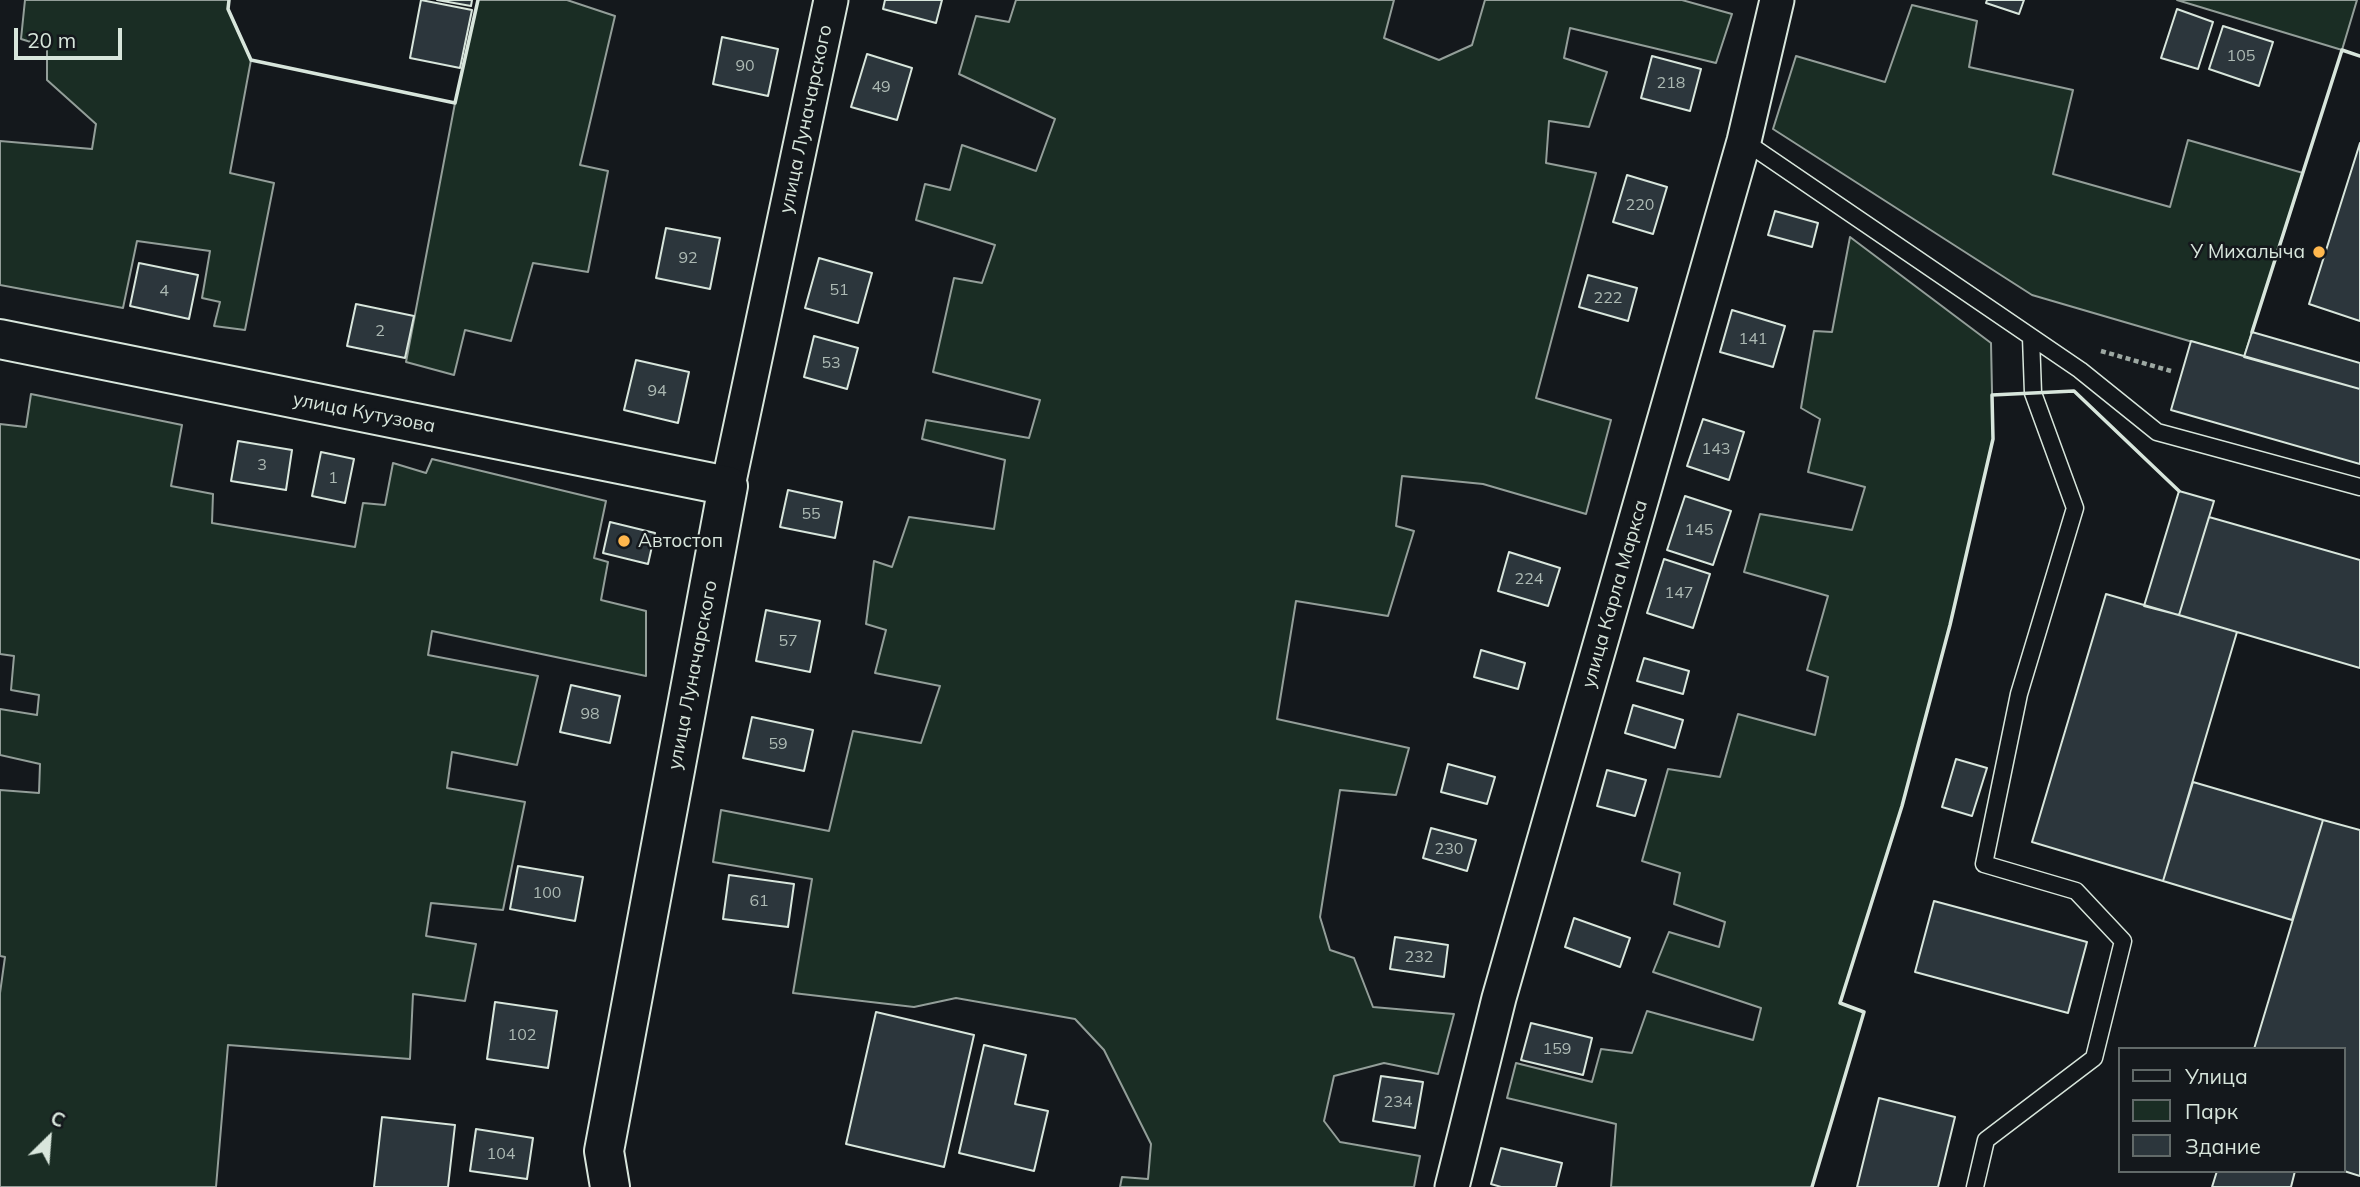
<!DOCTYPE html>
<html>
<head>
<meta charset="utf-8">
<style>
	body { margin:0 }
	#map { position:relative; width:2360px; height:1187px; overflow:hidden; background:#14181c; font-family:Mulish,sans-serif }
	canvas { display:block }
	.legend { position:absolute; left:2118px; top:1047px; width:228px; height:126px; box-sizing:border-box; background:#14181c; border:2px solid #626a69; margin:0; padding:9px 12px; list-style:none; font-size:21px; color:#d8e6dc }
	.legend li { display:flex; align-items:center; gap:14px; height:35px }
	.legend b { width:35px; border:2px solid #626a69 }
	.north { position:absolute; left:14px; top:1103px; width:70px; height:70px; -webkit-text-stroke:5px #14181c; paint-order:stroke; rotate:25deg; font-size:19px; font-weight:700; line-height:28px; text-align:center; color:#d8e6dc }
	.north::after { content:''; display:block; margin:auto; width:24px; height:32px; background:#d8e6dc; clip-path:polygon(50% 0,100% 100%,50% 72%,0 100%) }
	.scale { position:absolute; left:14px; top:28px; width:108px; height:32px; box-sizing:border-box; border:4px solid #d8e6dc; border-top:0; padding-left:9px; font-size:21px; line-height:24px; white-space:nowrap; color:#d8e6dc; -webkit-text-stroke:5px #14181c; paint-order:stroke }
</style>
</head>
<body>
<div id="map">
<canvas width="2360" height="1187"></canvas>
<ul class="legend">
<li><b style="height:9px;background:#14181c"></b>Улица</li>
<li><b style="height:19px;background:#1a2d24"></b>Парк</li>
<li><b style="height:19px;background:#2c363c"></b>Здание</li>
</ul>
<div class="north">С</div>
<div class="scale">20 m</div>
</div>
<script>
const ctx = document.querySelector('canvas').getContext('2d');
ctx.lineJoin = 'round';
function fillPath(path, color) { ctx.fillStyle = color; ctx.fill(path, 'evenodd'); }
const toPath = rows => new Path2D(rows.map(r => 'M' + r).join(''));
function trace(path, color, width, dash) { ctx.strokeStyle = color; ctx.lineWidth = width; ctx.lineCap = dash ? 'butt' : 'round'; ctx.setLineDash(dash || []); ctx.stroke(path); }
function drawText(font, color, halo, rows, align = 'center') {
  ctx.font = font + ' Mulish,sans-serif'; ctx.lineWidth = 5; ctx.setLineDash([]); ctx.textBaseline = 'middle'; ctx.strokeStyle = halo; ctx.fillStyle = color; for (const [text, x, y, turn = 0] of rows) {
    ctx.save(); ctx.translate(x, y); ctx.rotate((+turn || 0) * Math.PI / 180); ctx.textAlign = isNaN(turn) ? turn : align; if (halo) ctx.strokeText(text, 0, 0); ctx.fillText(text, 0, 0); ctx.restore();
  }
}
const green = toPath([
	[25,0,229,0,228,9,251,60,230,173,274,183,245,330,214,326,220,302,202,298,210,251,137,241,123,308,0,285,0,141,92,149,96,124,47,80,47,47,21,39,25,0],
	[478,0,567,0,615,16,580,165,608,171,588,272,533,263,511,341,465,330,454,375,406,362,455,103,478,0],
	[1016,0,1394,0,1384,38,1439,60,1472,45,1485,0,1682,0,1732,14,1716,63,1570,28,1564,58,1607,72,1589,127,1549,121,1546,163,1596,173,1536,398,1611,420,1586,514,1483,484,1402,476,1396,526,1414,531,1388,616,1296,601,1277,719,1409,748,1396,795,1340,790,1320,917,1330,950,1354,958,1373,1007,1454,1014,1438,1074,1384,1063,1334,1076,1324,1121,1340,1142,1420,1156,1414,1187,1120,1187,1122,1177,1148,1179,1151,1144,1104,1050,1075,1019,956,998,914,1007,793,993,812,879,713,862,721,810,829,831,853,731,921,743,940,686,875,673,886,630,866,624,874,561,892,567,909,517,994,529,1005,460,922,439,926,420,1029,438,1040,400,933,372,954,278,982,283,995,245,916,220,925,184,950,190,962,145,1036,171,1055,119,959,74,976,16,1009,22,1016,0],
	[2177,0,2357,0,2342,50,2177,0],
	[1912,5,1977,21,1969,67,2073,90,2053,174,2170,207,2188,140,2303,173,2244,357,2032,295,1773,129,1796,56,1885,82,1912,5],
	[1850,237,1991,343,1993,439,1950,625,1902,806,1840,1003,1864,1012,1812,1187,1611,1187,1616,1124,1507,1098,1516,1063,1592,1082,1601,1049,1632,1053,1647,1011,1753,1040,1761,1008,1653,972,1669,932,1719,947,1725,922,1674,904,1680,873,1642,861,1668,769,1720,777,1738,714,1815,735,1828,677,1807,670,1828,596,1744,572,1760,514,1852,530,1865,487,1808,472,1820,419,1801,408,1814,331,1832,332,1850,237],
	[31,394,182,425,171,486,213,494,212,523,355,547,363,503,385,505,393,463,426,473,432,459,606,501,594,558,608,562,601,600,646,611,646,676,432,631,428,655,538,676,517,765,452,752,447,788,525,802,503,910,431,903,426,936,476,944,465,1001,413,994,410,1059,228,1045,216,1187,0,1187,0,993,5,957,0,956,0,790,39,793,40,764,0,755,0,709,37,715,39,695,11,690,14,656,0,654,0,424,26,427,31,394]
]);
fillPath(green, '#1a2d24');
trace(green, '#939e99', 2);
const building = toPath([
	[421,0,472,10,460,68,410,58,421,0],
	[437,0,472,0,471,6,437,0],
	[885,0,942,0,936,23,883,9,885,0],
	[1987,0,2024,0,2019,14,1986,3,1987,0],
	[2177,9,2213,22,2198,69,2161,58,2177,9],
	[2223,26,2273,42,2259,86,2209,69,2223,26],
	[722,37,778,49,768,96,713,84,722,37],
	[867,54,912,68,897,120,851,107,867,54],
	[1652,56,1701,69,1690,111,1641,98,1652,56],
	[2360,143,2360,321,2309,304,2360,143],
	[1627,175,1667,187,1653,234,1613,222,1627,175],
	[1775,211,1818,223,1812,247,1768,235,1775,211],
	[666,228,720,238,710,289,656,278,666,228],
	[819,258,872,273,858,323,805,308,819,258],
	[139,263,198,275,189,319,130,306,139,263],
	[1588,275,1637,288,1628,321,1579,307,1588,275],
	[356,304,414,316,405,358,347,346,356,304],
	[1732,310,1785,326,1773,367,1720,352,1732,310],
	[2252,332,2360,363,2360,389,2244,357,2252,332],
	[814,336,858,348,847,389,804,377,814,336],
	[2191,341,2360,389,2360,464,2171,410,2191,341],
	[636,360,689,372,678,423,624,410,636,360],
	[1703,419,1744,432,1729,480,1687,466,1703,419],
	[238,441,292,450,286,490,231,481,238,441],
	[321,452,354,459,345,503,312,496,321,452],
	[788,490,842,502,835,538,780,527,788,490],
	[2179,491,2214,501,2179,615,2144,606,2179,491],
	[1685,496,1731,511,1713,565,1667,550,1685,496],
	[2209,517,2360,560,2360,668,2179,615,2209,517],
	[610,522,655,533,648,564,603,553,610,522],
	[1509,552,1560,568,1548,606,1498,591,1509,552],
	[1664,559,1710,574,1693,628,1647,613,1664,559],
	[2106,594,2237,632,2163,881,2032,842,2106,594],
	[766,610,820,621,810,672,756,661,766,610],
	[1481,650,1525,663,1518,689,1474,677,1481,650],
	[1644,658,1689,671,1683,694,1637,681,1644,658],
	[571,685,620,696,610,743,560,732,571,685],
	[1633,705,1683,720,1675,748,1625,733,1633,705],
	[752,717,813,730,804,771,743,758,752,717],
	[1956,759,1987,768,1972,816,1942,807,1956,759],
	[1448,764,1495,777,1487,804,1441,792,1448,764],
	[1607,770,1646,780,1635,816,1597,806,1607,770],
	[2193,782,2323,820,2292,920,2163,881,2193,782],
	[2323,820,2360,830,2360,1176,2344,1171,2344,1049,2254,1049,2323,820],
	[1431,828,1476,840,1467,871,1423,858,1431,828],
	[518,866,583,877,575,921,510,909,518,866],
	[729,875,794,884,788,927,723,919,729,875],
	[1934,901,2087,942,2068,1013,1915,972,1934,901],
	[1574,918,1630,938,1620,967,1565,947,1574,918],
	[1395,937,1448,945,1444,977,1390,969,1395,937],
	[495,1002,557,1011,548,1068,487,1059,495,1002],
	[876,1012,974,1035,944,1167,846,1144,876,1012],
	[1531,1023,1592,1038,1583,1075,1521,1060,1531,1023],
	[984,1045,1026,1055,1015,1104,1048,1111,1034,1171,959,1153,984,1045],
	[1381,1076,1423,1082,1415,1128,1373,1121,1381,1076],
	[1879,1098,1955,1117,1938,1187,1857,1187,1879,1098],
	[382,1117,455,1125,448,1187,374,1187,382,1117],
	[476,1129,533,1138,527,1179,470,1171,476,1129],
	[1501,1148,1562,1163,1556,1187,1501,1187,1491,1184,1501,1148],
	[2217,1171,2295,1171,2291,1187,2212,1187,2217,1171]
]);
fillPath(building, '#2c363c');
trace(building, '#d8e6dc', 2);
const service = toPath([
	[1744,141,2080,370,2157,432,2360,487],
	[1975,1187,1986,1140,2094,1058,2123,941,2076,891,1984,864,2019,694,2075,508,2033,393,2031,337]
]);
const minor = toPath([
	[728,486,831,0],
	[1452,1187,1499,998,1744,141,1777,0]
]);
const tertiary = toPath([
	[0,339,728,486,604,1151,610,1187]
]);
trace(service, '#d8e6dc', 19);
trace(minor, '#d8e6dc', 37);
trace(tertiary, '#d8e6dc', 42);
trace(toPath([
	[2101,351,2171,371]
]), '#9da8a2', 4.5, [5, 3.5]);
trace(service, '#14181c', 16);
trace(minor, '#14181c', 33);
trace(tertiary, '#14181c', 38);
trace(toPath([
	[229,0,228,9,251,60,455,103,478,0],
	[2252,332,2342,50,2360,56],
	[1812,1187,1864,1012,1840,1003,1902,806,1950,625,1993,439,1992,395,2074,391,2179,491]
]), '#d8e6dc', 3.5);
for (const [x, y, r, color] of [
	[2319,252,7,"#ffb74d"],
	[624,541,7,"#ffb74d"]
]) { const dot = new Path2D(); dot.arc(x, y, r, 0, 2 * Math.PI); ctx.fillStyle = color; ctx.fill(dot); trace(dot, '#14181c', 2.5); }
drawText('16px', '#adbab4', null, [
	["105",2241,56],
	["90",745,66],
	["218",1671,83],
	["49",881,87],
	["220",1640,205],
	["92",688,258],
	["51",839,290],
	["4",164,291],
	["222",1608,298],
	["2",380,331],
	["141",1753,339],
	["53",831,363],
	["94",657,391],
	["143",1716,449],
	["3",262,465],
	["1",333,478],
	["55",811,514],
	["145",1699,530],
	["224",1529,579],
	["147",1679,593],
	["57",788,641],
	["98",590,714],
	["59",778,744],
	["230",1449,849],
	["100",547,893],
	["61",759,901],
	["232",1419,957],
	["102",522,1035],
	["159",1557,1049],
	["234",1398,1102],
	["104",501,1154]
]);
drawText('19px', '#d8e6dc', '#14181c', [
	["улица Луначарского",806,119,-78],
	["улица Кутузова",364,413,11],
	["улица Карла Маркса",1615,594,-74],
	["улица Луначарского",693,675,-79]
]);
drawText('19px', '#d8e6dc', '#14181c', [
	["У Михалыча",2305,252],
	["Автостоп",638,541,"left"]
], 'right');
</script>
</body>
</html>
